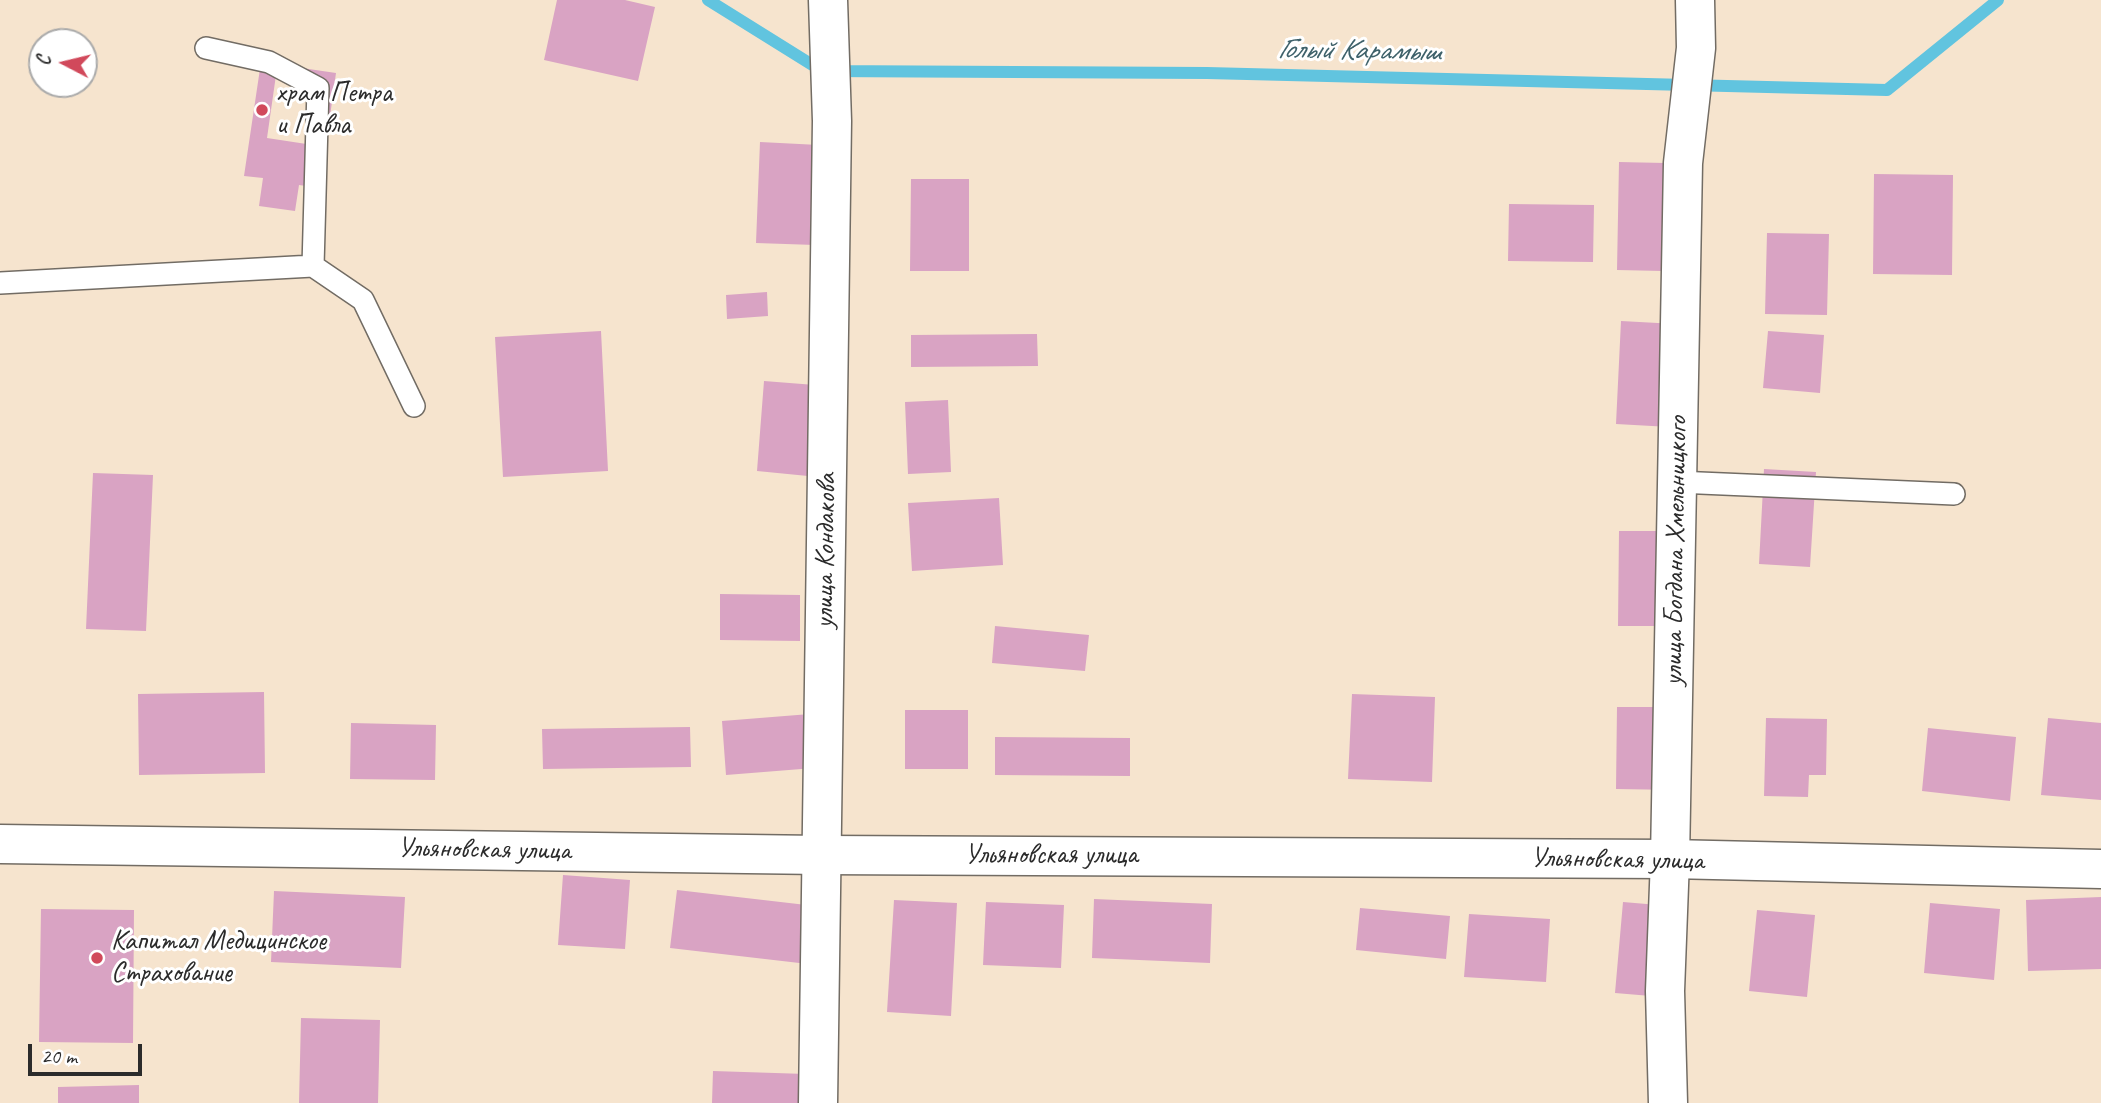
<!DOCTYPE html>
<html>
<head>
<meta charset="utf-8">
<style>
	body { margin:0 }
	#map { position:relative; width:2101px; height:1103px; overflow:hidden; background:#f6e4ce; font-family:Caveat,sans-serif }
	canvas { display:block }
	.north { position:absolute; left:28px; top:28px; width:70px; height:70px; box-sizing:border-box; background:#fff; border:2px solid #aaa; border-radius:50%; rotate:277deg; font-size:19px; font-weight:700; line-height:28px; text-align:center; color:#2b2b2b }
	.north::after { content:''; display:block; margin:auto; width:24px; height:32px; background:#d1495b; clip-path:polygon(50% 0,100% 100%,50% 72%,0 100%) }
	.scale { position:absolute; left:28px; top:1044px; width:114px; height:32px; box-sizing:border-box; border:4px solid #2b2b2b; border-top:0; padding-left:9px; font-size:21px; line-height:24px; white-space:nowrap; color:#2b2b2b; -webkit-text-stroke:5px #fff; paint-order:stroke }
</style>
</head>
<body>
<div id="map">
<canvas width="2101" height="1103"></canvas>
<div class="north">С</div>
<div class="scale">20 m</div>
</div>
<script>
const ctx = document.querySelector('canvas').getContext('2d');
ctx.lineJoin = 'round';
const toPath = rows => new Path2D(rows.map(r => 'M' + r).join(''));
function trace(path, color, width, dash) { ctx.strokeStyle = color; ctx.lineWidth = width; ctx.lineCap = dash ? 'butt' : 'round'; ctx.setLineDash(dash || []); ctx.stroke(path); }
function fillPath(path, color) { ctx.fillStyle = color; ctx.fill(path, 'evenodd'); }
function drawText(font, color, halo, rows, align = 'center') {
  ctx.font = font + ' Caveat,sans-serif'; ctx.lineWidth = 6; ctx.setLineDash([]); ctx.textBaseline = 'middle'; ctx.strokeStyle = halo; ctx.fillStyle = color; for (const [text, x, y, turn = 0] of rows) {
    ctx.save(); ctx.translate(x, y); ctx.rotate((+turn || 0) * Math.PI / 180); ctx.textAlign = isNaN(turn) ? turn : align; if (halo) ctx.strokeText(text, 0, 0); ctx.fillText(text, 0, 0); ctx.restore();
  }
}
trace(toPath([
	[708,0,822,71,1207,73,1887,90,1998,0]
]), '#61c4df', 12);
fillPath(toPath([
	[557,0,625,0,655,7,638,81,544,60],
	[261,62,336,73,320,188,299,185,295,211,259,206,263,178,244,176],
	[276,75,323,82,313,145,267,138],
	[760,142,819,145,815,245,756,243],
	[1619,162,1665,163,1663,271,1617,270],
	[1874,174,1953,175,1952,275,1873,274],
	[911,179,969,179,969,271,910,271],
	[1509,204,1594,205,1593,262,1508,261],
	[1767,233,1829,234,1827,315,1765,314],
	[767,292,768,316,727,319,726,295],
	[1621,321,1676,324,1670,427,1616,424],
	[601,331,608,471,503,477,495,337],
	[1768,331,1824,335,1820,393,1763,388],
	[1037,334,1038,366,911,367,911,335],
	[764,381,815,385,808,476,757,471],
	[948,400,951,472,908,474,905,402],
	[1764,469,1816,472,1810,567,1759,564],
	[93,473,153,475,146,631,86,629],
	[999,498,1003,565,912,571,908,503],
	[1619,531,1666,531,1665,626,1618,626],
	[720,594,800,595,800,641,720,640],
	[995,626,1089,635,1085,671,992,663],
	[264,692,265,773,139,775,138,694],
	[1352,694,1435,697,1432,782,1348,779],
	[1617,707,1678,707,1677,790,1616,789],
	[905,710,968,710,968,769,905,769],
	[810,714,814,768,726,775,722,721],
	[1766,718,1827,719,1826,775,1809,775,1808,797,1764,796],
	[2048,718,2101,723,2101,800,2041,795],
	[351,723,436,725,435,780,350,779],
	[690,727,691,767,543,769,542,729],
	[1928,728,2016,737,2010,801,1922,791],
	[995,737,1130,738,1130,776,995,775],
	[563,875,630,880,625,949,558,945],
	[677,890,815,906,808,964,670,948],
	[274,891,405,897,401,968,271,962],
	[2101,897,2101,969,2028,971,2026,900],
	[1094,899,1212,904,1210,963,1092,958],
	[894,900,957,903,951,1016,887,1012],
	[986,902,1064,905,1061,968,983,965],
	[1623,902,1670,906,1663,997,1615,993],
	[1930,903,2000,909,1994,980,1924,973],
	[1360,908,1450,916,1446,959,1356,950],
	[41,909,134,910,133,1043,39,1042],
	[1757,910,1815,915,1807,997,1749,991],
	[1469,914,1550,919,1546,982,1464,977],
	[301,1018,380,1020,378,1103,299,1103],
	[713,1071,806,1074,805,1103,712,1103],
	[139,1085,139,1103,58,1103,58,1087]
]), '#d9a3c3');
const lane = toPath([
	[313,266,363,300,414,406],
	[0,283,313,266,318,88,269,62,206,48],
	[1677,482,1954,494]
]);
const street = toPath([
	[818,1103,832,121,828,0],
	[1668,1103,1665,991,1670,859,1683,163,1696,48,1695,0]
]);
const secondary = toPath([
	[0,844,821,855,1670,859,2101,869]
]);
trace(lane, '#726c64', 24);
trace(street, '#726c64', 41);
trace(secondary, '#726c64', 41);
trace(lane, '#fff', 21);
trace(street, '#fff', 38);
trace(secondary, '#fff', 38);
for (const [x, y, r, color] of [
	[262,110,7,"#d1495b"],
	[97,958,7,"#d1495b"]
]) { const dot = new Path2D(); dot.arc(x, y, r, 0, 2 * Math.PI); ctx.fillStyle = color; ctx.fill(dot); trace(dot, '#fff', 2.5); }
drawText('28px', '#2b2b2b', '#fff', [
	["храм Петра",276,94],
	["и Павла",276,126],
	["Капитал Медицинское",111,942],
	["Страхование",111,974]
], 'left');
drawText('28px', '#2b2b2b', '#fff', [
	["улица Кондакова",826,551,-89],
	["улица Богдана Хмельницкого",1676,551,-89],
	["Ульяновская улица",484,850,1],
	["Ульяновская улица",1051,856],
	["Ульяновская улица",1617,860,1]
]);
drawText('italic 30px', '#3e616a', '#fff', [
	["Голый Карамыш",1359,51,1]
]);
</script>
</body>
</html>
